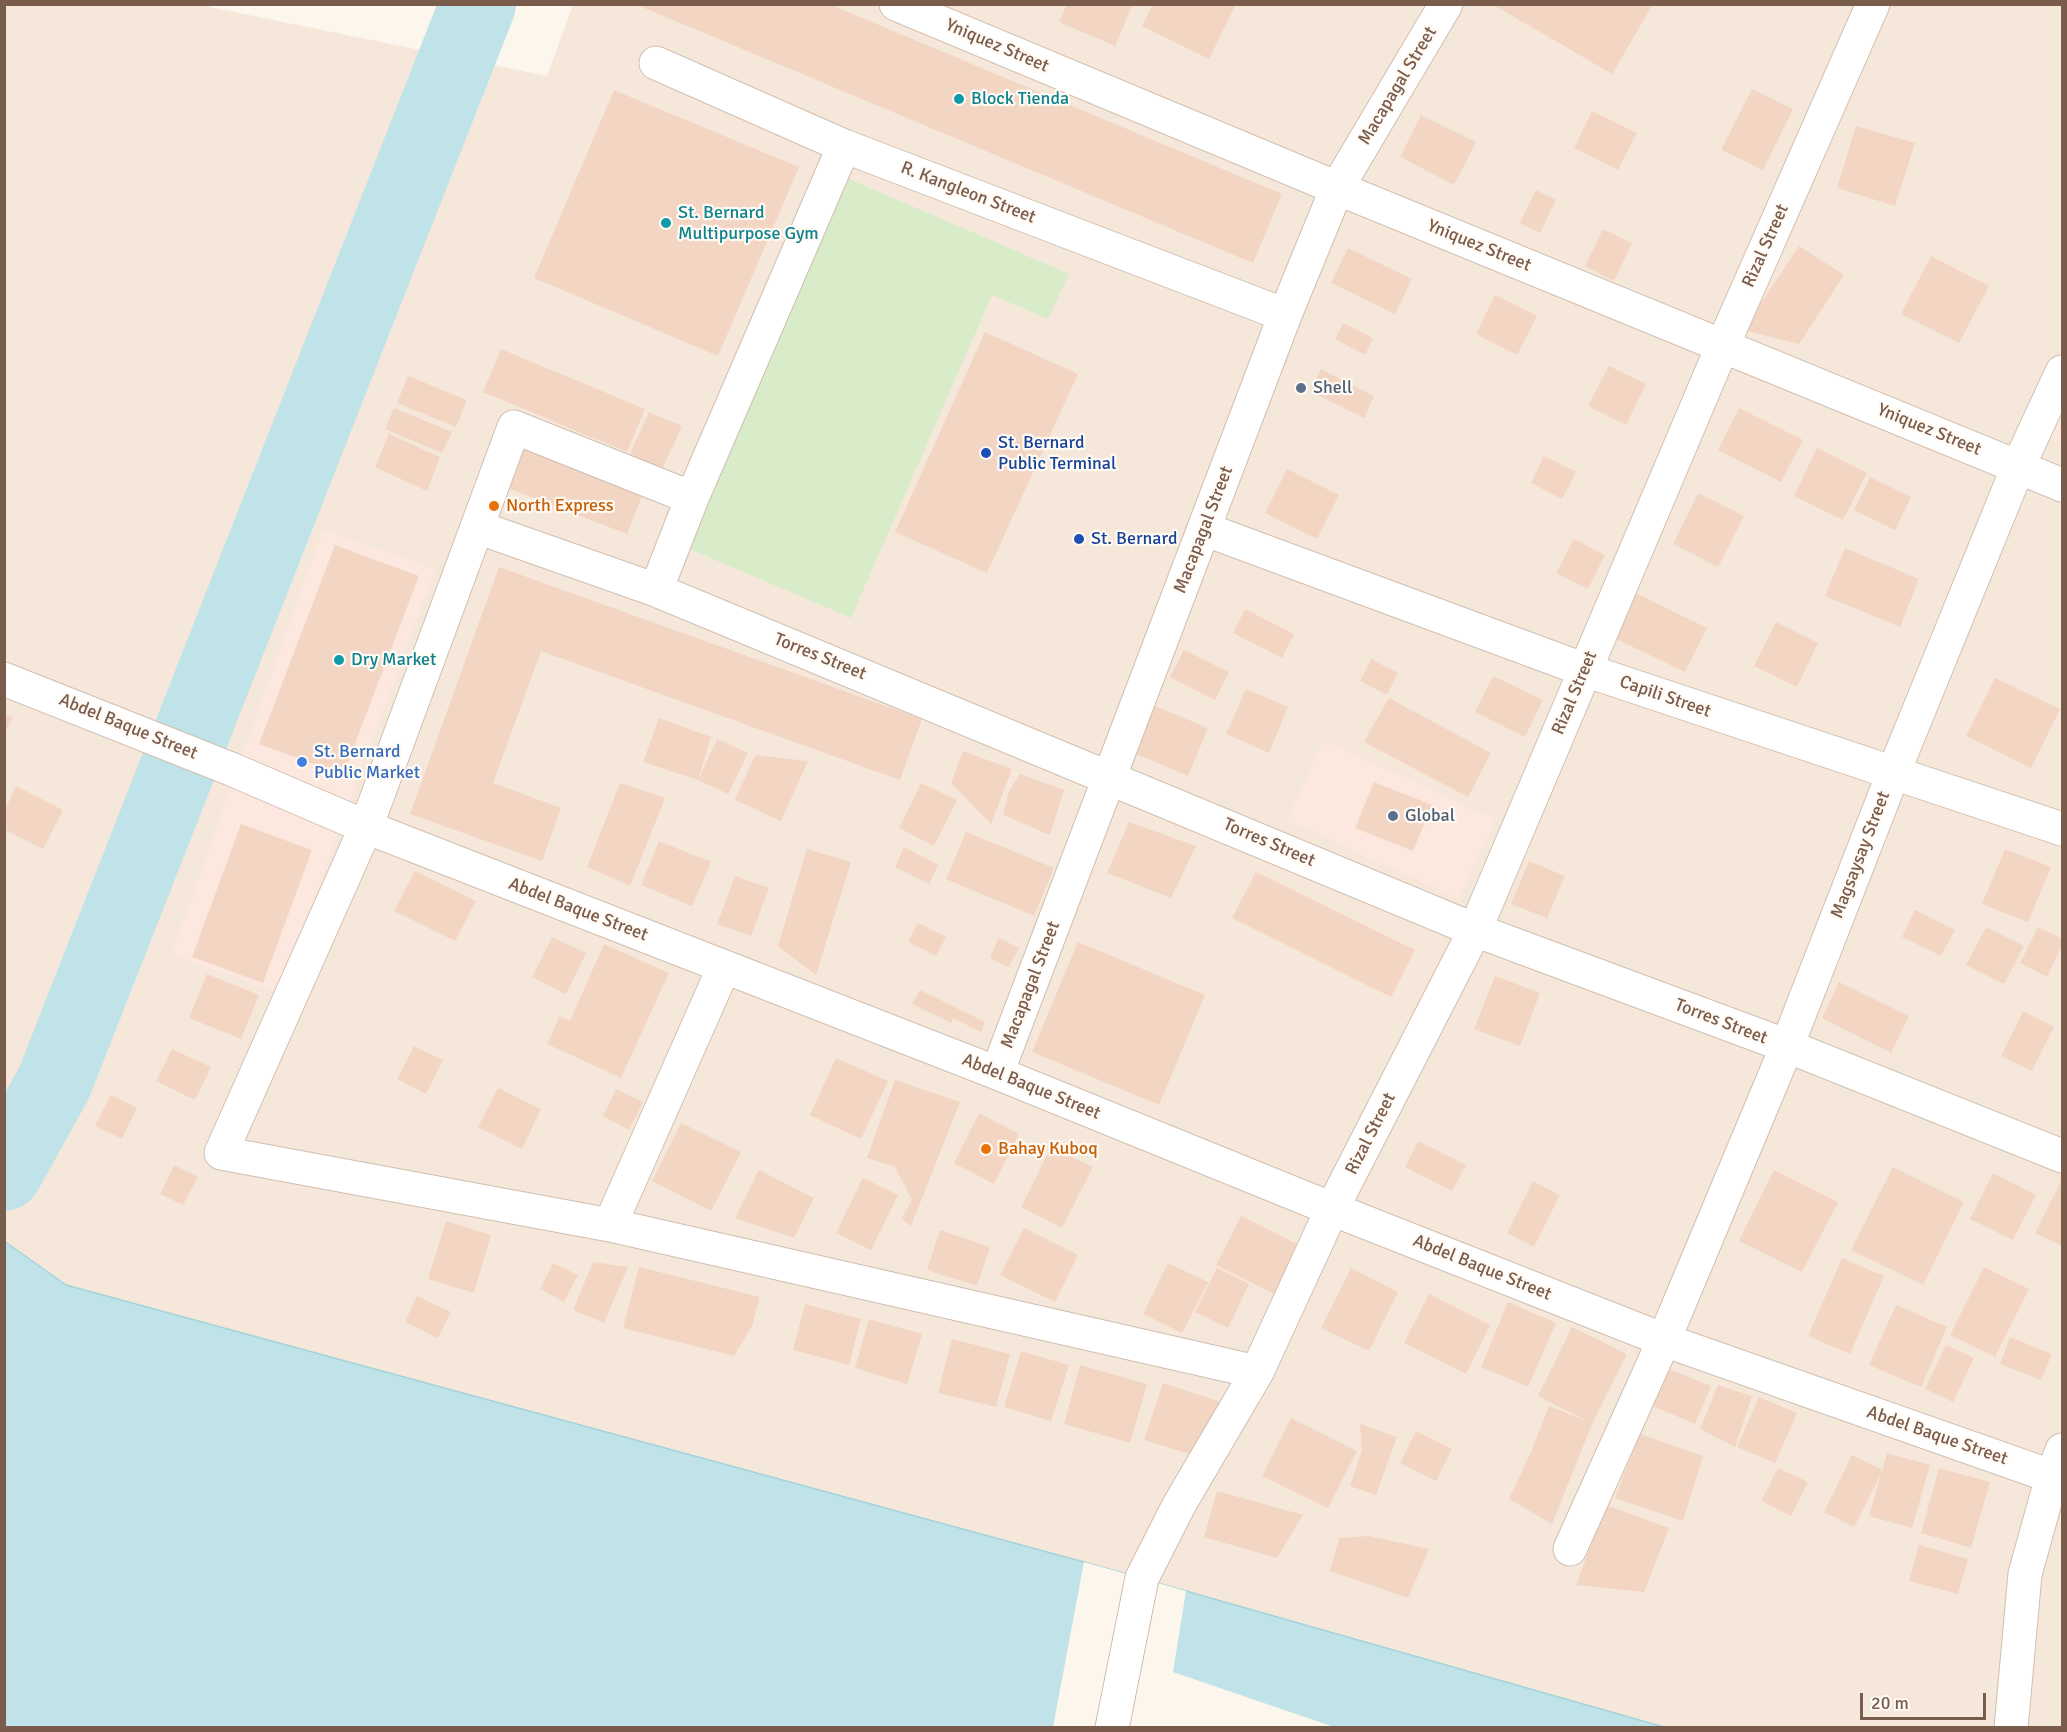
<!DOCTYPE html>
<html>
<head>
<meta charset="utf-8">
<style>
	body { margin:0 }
	#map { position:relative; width:2067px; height:1732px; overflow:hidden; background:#fdf6ec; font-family:Signika,sans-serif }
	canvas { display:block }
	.frame { position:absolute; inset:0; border:6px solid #7a5c4d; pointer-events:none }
	.scale { position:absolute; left:1860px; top:1693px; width:126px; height:27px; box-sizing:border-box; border:3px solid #7a5c4d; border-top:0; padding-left:8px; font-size:18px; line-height:21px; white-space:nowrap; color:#7a5c4d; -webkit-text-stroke:4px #fffaf3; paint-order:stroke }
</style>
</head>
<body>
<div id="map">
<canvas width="2067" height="1732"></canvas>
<div class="frame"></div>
<div class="scale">20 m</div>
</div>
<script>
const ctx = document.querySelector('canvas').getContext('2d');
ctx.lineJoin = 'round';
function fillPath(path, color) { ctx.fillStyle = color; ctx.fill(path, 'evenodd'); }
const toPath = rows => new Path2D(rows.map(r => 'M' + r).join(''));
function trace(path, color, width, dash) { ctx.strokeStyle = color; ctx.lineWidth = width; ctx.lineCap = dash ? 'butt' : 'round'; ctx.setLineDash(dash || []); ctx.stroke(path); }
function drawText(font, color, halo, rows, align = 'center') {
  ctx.font = font + ' Signika,sans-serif'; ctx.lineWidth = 4.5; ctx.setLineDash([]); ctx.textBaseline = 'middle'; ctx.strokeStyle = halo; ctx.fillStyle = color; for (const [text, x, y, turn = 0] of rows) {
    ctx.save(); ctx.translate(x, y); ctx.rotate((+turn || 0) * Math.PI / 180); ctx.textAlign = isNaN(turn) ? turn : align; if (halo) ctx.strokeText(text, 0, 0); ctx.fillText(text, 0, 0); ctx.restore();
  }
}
fillPath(toPath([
	[5,5,200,5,547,76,573,5,2062,5,2062,1727,1664,1727,1084,1562,65,1285,5,1241]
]), '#f5e8da');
fillPath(toPath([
	[2062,410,2062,444,2049,438],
	[323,530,435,569,279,993,172,954],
	[1324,741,1495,819,1459,899,1287,820]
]), '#fde8e0');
fillPath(toPath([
	[847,178,1069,274,1048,319,992,295,851,618,687,548]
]), '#d8ecc9');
const water = toPath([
	[4,1241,66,1285,1084,1562,1664,1727,5,1727,4,1241]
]);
fillPath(water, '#bfe3e8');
trace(water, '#a5d3da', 1.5);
fillPath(toPath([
	[1084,1562,1186,1591,1173,1672,1337,1728,1053,1727]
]), '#fdf6ec');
trace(toPath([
	[4,1173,54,1083,478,4]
]), '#bfe3e8', 76);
fillPath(toPath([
	[635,4,829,4,1282,194,1253,263],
	[1067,4,1133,4,1115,46,1059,22],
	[1153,4,1236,4,1209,59,1142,26],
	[1492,4,1653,4,1612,74],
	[1752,89,1793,109,1763,170,1721,150],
	[614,90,799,167,718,356,534,278],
	[1592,111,1637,133,1618,170,1574,148],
	[1421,115,1476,142,1454,185,1400,157],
	[1856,126,1915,143,1895,206,1837,188],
	[1536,190,1556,200,1540,233,1520,223],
	[1603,229,1632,243,1614,281,1585,266],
	[1799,246,1844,275,1799,344,1743,330],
	[1348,248,1412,279,1395,314,1331,283],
	[1931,256,1989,286,1959,343,1901,314],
	[1495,295,1537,316,1517,355,1476,334],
	[1343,323,1373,338,1365,355,1335,339],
	[985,332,1078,374,987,573,895,532],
	[501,349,645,409,627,452,483,392],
	[1609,366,1646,384,1626,425,1588,406],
	[1321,369,1374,396,1364,418,1310,391],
	[408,376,467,400,456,427,397,403],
	[394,408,452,432,442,453,385,429],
	[1739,408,1803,440,1781,482,1718,450],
	[649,412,682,426,661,472,628,458],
	[389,434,440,457,427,491,375,467],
	[518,439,645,488,627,534,500,485],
	[1817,448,1867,473,1843,520,1794,496],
	[1544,456,1576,472,1562,499,1531,483],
	[1287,469,1339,495,1317,539,1265,513],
	[1870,477,1911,497,1895,530,1854,510],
	[1698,493,1744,516,1718,567,1673,544],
	[1574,539,1605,555,1588,589,1556,573],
	[335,545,419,576,343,775,259,744],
	[1845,548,1919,579,1900,627,1825,596],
	[499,567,922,719,900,780,541,651,493,783,561,808,542,861,410,814],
	[1632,591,1707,628,1685,672,1610,636],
	[1245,609,1294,634,1282,658,1233,633],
	[1776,622,1818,643,1797,687,1754,666],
	[1184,650,1229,672,1215,700,1170,677],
	[1371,659,1398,673,1387,695,1360,681],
	[1493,676,1543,700,1525,737,1475,712],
	[1995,678,2060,709,2031,768,1966,736],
	[1246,689,1288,707,1269,753,1226,734],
	[1389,698,1491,753,1468,797,1364,742],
	[1155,706,1208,728,1188,776,1134,753],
	[4,714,13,718,4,734],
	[659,718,711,737,698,780,717,739,748,753,728,794,698,780,643,762],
	[963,751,1012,769,991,824,951,783],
	[755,755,808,761,781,821,735,800],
	[1020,774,1064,790,1050,835,1003,815,1009,791],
	[1374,782,1432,805,1413,851,1355,828],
	[620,783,665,798,630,886,587,867],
	[921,783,957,800,934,846,899,828],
	[16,786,63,810,43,849,5,830,5,810],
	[1129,822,1196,846,1171,898,1107,873],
	[241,824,312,850,263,983,192,957],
	[966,832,1054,868,1034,916,946,879],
	[659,841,711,862,692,906,641,885],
	[904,847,938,865,929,884,895,867],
	[807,849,851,862,816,975,778,946],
	[2005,849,2051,867,2028,922,1982,904],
	[1529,861,1565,876,1547,918,1511,904],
	[415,871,476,901,455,941,394,911],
	[1256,872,1415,950,1391,997,1232,918],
	[735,876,769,888,751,936,717,924],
	[1915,910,1955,930,1941,956,1902,937],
	[918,923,946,937,936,956,908,942],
	[1986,927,2024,946,2004,984,1966,965],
	[2038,927,2062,939,2062,946,2047,977,2020,963],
	[552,937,586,953,566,994,532,977],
	[999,938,1019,948,1008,967,990,958],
	[1078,942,1205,995,1159,1105,1032,1052],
	[604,944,669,973,621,1078,547,1044,560,1016,570,1021],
	[207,974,259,995,241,1039,189,1018],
	[1495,976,1540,993,1520,1046,1474,1029],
	[1839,982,1909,1016,1891,1053,1822,1018],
	[920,990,985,1022,981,1032,953,1018,951,1023,912,1004],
	[2023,1011,2054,1027,2032,1071,2001,1056],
	[414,1046,443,1060,426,1094,397,1079],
	[172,1049,211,1067,195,1100,156,1081],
	[836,1058,888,1081,861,1139,810,1115],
	[895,1080,960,1102,911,1226,902,1219,912,1200,895,1167,867,1158],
	[498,1088,541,1109,522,1149,478,1127],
	[616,1089,643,1102,629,1130,603,1116],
	[111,1095,137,1108,122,1139,95,1126],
	[979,1113,1019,1134,994,1184,954,1163],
	[681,1123,741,1152,711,1211,652,1181],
	[1418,1141,1466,1165,1452,1191,1405,1167],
	[1051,1147,1093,1167,1062,1228,1021,1207],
	[174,1165,198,1177,183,1205,160,1194],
	[1893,1167,1964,1202,1923,1285,1851,1250],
	[759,1170,814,1198,794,1238,735,1218],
	[1774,1170,1838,1202,1802,1272,1739,1241],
	[1993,1173,2036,1195,2013,1240,1970,1219],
	[863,1178,898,1195,871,1250,836,1233],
	[1533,1181,1560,1195,1534,1247,1507,1233],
	[2061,1181,2062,1182,2062,1246,2035,1233],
	[1241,1216,1303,1247,1278,1296,1216,1265],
	[446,1221,491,1235,474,1293,428,1279],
	[1024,1228,1078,1255,1055,1302,1000,1275],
	[940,1230,990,1247,977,1286,927,1270],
	[1842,1258,1884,1276,1850,1354,1808,1336],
	[593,1262,628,1267,604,1323,573,1310],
	[553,1263,578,1275,564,1302,540,1289],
	[1168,1263,1208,1282,1182,1333,1143,1314],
	[639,1267,760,1297,752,1326,734,1356,623,1328],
	[1984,1267,2029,1289,1995,1357,1950,1335],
	[1217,1268,1249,1284,1228,1328,1195,1312],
	[1351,1268,1398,1292,1369,1351,1321,1328],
	[1429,1294,1490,1325,1466,1374,1404,1343],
	[417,1296,451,1312,438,1338,405,1322],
	[1508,1302,1556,1323,1528,1387,1481,1367],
	[805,1304,861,1319,849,1365,793,1350],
	[1896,1305,1947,1327,1921,1387,1869,1365],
	[869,1319,922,1334,907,1384,855,1368],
	[1572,1327,1627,1354,1592,1424,1552,1524,1509,1499,1531,1452,1549,1406,1589,1422,1538,1396],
	[2010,1337,2052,1354,2041,1380,2000,1364],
	[952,1339,1010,1354,996,1407,938,1393],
	[1946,1345,1974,1358,1953,1402,1925,1389],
	[1021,1351,1069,1365,1051,1421,1004,1407],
	[1080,1365,1147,1384,1130,1443,1064,1424],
	[1667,1368,1711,1386,1695,1424,1650,1405],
	[1163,1383,1221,1402,1203,1458,1144,1440],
	[1718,1385,1752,1396,1735,1447,1700,1429],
	[1759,1397,1797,1413,1775,1463,1737,1447],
	[1291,1418,1357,1451,1328,1508,1262,1476],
	[1360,1424,1397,1437,1376,1495,1350,1486,1362,1451],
	[1416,1431,1452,1449,1436,1481,1400,1463],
	[1640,1434,1703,1456,1683,1521,1615,1498],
	[1887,1453,1930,1465,1912,1528,1869,1516],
	[1852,1455,1883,1470,1854,1527,1824,1512],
	[1778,1468,1808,1482,1791,1516,1761,1501],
	[1939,1468,1990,1482,1971,1548,1921,1533],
	[1217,1491,1303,1515,1277,1558,1204,1537],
	[1606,1505,1669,1528,1644,1592,1576,1585],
	[1369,1536,1429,1549,1408,1598,1330,1571,1339,1538],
	[1919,1545,1968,1559,1958,1594,1909,1581]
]), '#f3d5c3');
const minor = toPath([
	[896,4,1337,188,2062,485],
	[656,63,844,146,1285,315],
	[692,498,514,427,366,827,221,1153,610,1225,1257,1372],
	[477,527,656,590,1475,930,1787,1046,2062,1156],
	[1204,529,1585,670,2062,829],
	[656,590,692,498,844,146],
	[4,679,231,769,366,827,997,1073,1332,1209,1664,1340,2062,1480],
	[997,1073,1285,315,1337,188,1446,4],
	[610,1225,724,967],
	[1570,1549,1664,1340,1787,1046,1893,774,2018,467,2062,372],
	[1112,1728,1142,1578,1179,1505,1257,1372,1332,1209,1475,930,1723,345,1873,4],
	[2011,1728,2025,1574,2052,1477,2062,1450]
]);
trace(minor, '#d1beb0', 35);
trace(minor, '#fff', 33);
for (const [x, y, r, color] of [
	[959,99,6,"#0f9aa8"],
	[666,223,6,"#0f9aa8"],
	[1301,388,6,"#5c6f8a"],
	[986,453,6,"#1a4fb4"],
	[494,506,6,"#e8710a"],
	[1079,539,6,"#1a4fb4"],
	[339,660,6,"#0f9aa8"],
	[302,762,6,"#3f7fe0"],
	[1393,816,6,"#5c6f8a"],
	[986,1149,6,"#e8710a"]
]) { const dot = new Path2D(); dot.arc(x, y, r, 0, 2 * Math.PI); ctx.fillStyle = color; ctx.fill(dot); trace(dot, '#fffaf3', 2); }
drawText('18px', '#7a5c4d', '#fffaf3', [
	["Yniquez Street",997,46,23],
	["Macapagal Street",1398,86,-59],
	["R. Kangleon Street",968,193,21],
	["Yniquez Street",1479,246,22],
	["Rizal Street",1766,246,-66],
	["Yniquez Street",1929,430,22],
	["Macapagal Street",1204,530,-69],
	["Torres Street",820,657,22],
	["Rizal Street",1575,693,-67],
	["Capili Street",1665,697,19],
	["Abdel Baque Street",128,727,22],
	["Torres Street",1269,843,23],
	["Magsaysay Street",1861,855,-69],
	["Abdel Baque Street",578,910,21],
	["Macapagal Street",1031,985,-69],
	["Torres Street",1721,1022,21],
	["Abdel Baque Street",1031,1087,22],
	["Rizal Street",1371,1134,-63],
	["Abdel Baque Street",1482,1268,22],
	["Abdel Baque Street",1937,1436,19]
]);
drawText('18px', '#0d838f', '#fffaf3', [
	["Block Tienda",971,99],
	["St. Bernard",678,213],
	["Multipurpose Gym",678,234],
	["Dry Market",351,660]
], 'left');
drawText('18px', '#4e5e75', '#fffaf3', [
	["Shell",1313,388],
	["Global",1405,816]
], 'left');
drawText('18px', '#164399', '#fffaf3', [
	["St. Bernard",998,443],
	["Public Terminal",998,464],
	["St. Bernard",1091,539]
], 'left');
drawText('18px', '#c56008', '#fffaf3', [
	["North Express",506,506],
	["Bahay Kuboq",998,1149]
], 'left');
drawText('18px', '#366cbe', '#fffaf3', [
	["St. Bernard",314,752],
	["Public Market",314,773]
], 'left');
</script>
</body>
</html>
